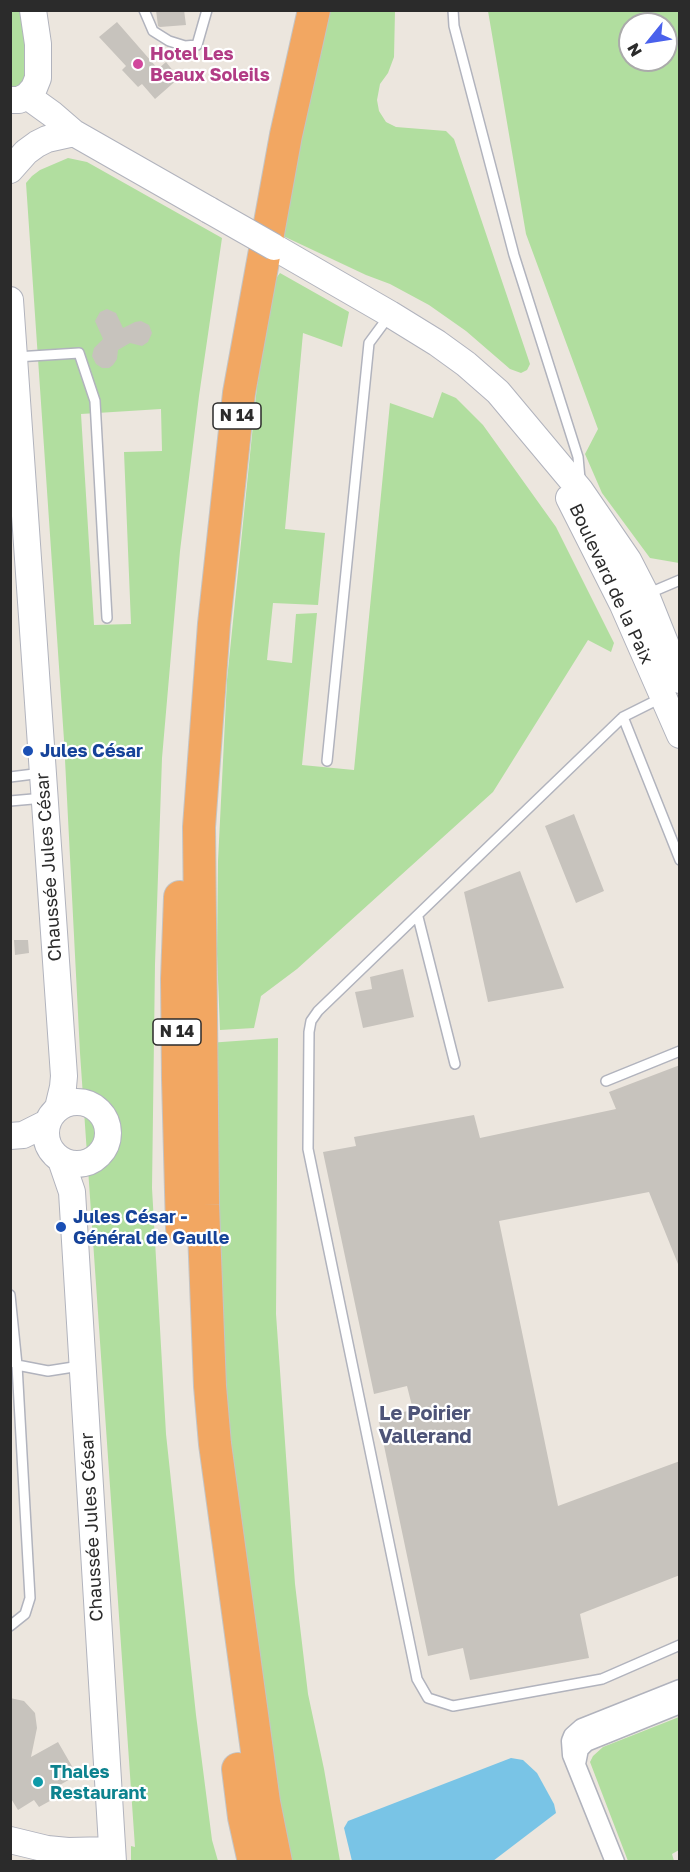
<!DOCTYPE html>
<html>
<head>
<meta charset="utf-8">
<style>
	body { margin:0 }
	#map { position:relative; width:690px; height:1872px; overflow:hidden; background:#ece6de; font-family:"Golos Text",sans-serif }
	canvas { display:block }
	.frame { position:absolute; inset:0; border:12px solid #2b2b2b; pointer-events:none }
	.north { position:absolute; left:618px; top:12px; width:60px; height:60px; box-sizing:border-box; background:#fff; border:2px solid #aaa; border-radius:50%; rotate:240deg; font-size:16px; font-weight:700; line-height:24px; text-align:center; color:#2b2b2b }
	.north::after { content:''; display:block; margin:auto; width:21px; height:27px; background:#4a61ec; clip-path:polygon(50% 0,100% 100%,50% 72%,0 100%) }
</style>
</head>
<body>
<div id="map">
<canvas width="690" height="1872"></canvas>
<div class="frame"></div>
<div class="north">N</div>
</div>
<script>
const ctx = document.querySelector('canvas').getContext('2d');
ctx.lineJoin = 'round';
function fillPath(path, color) { ctx.fillStyle = color; ctx.fill(path, 'evenodd'); }
const toPath = rows => new Path2D(rows.map(r => 'M' + r).join(''));
function trace(path, color, width, dash) { ctx.strokeStyle = color; ctx.lineWidth = width; ctx.lineCap = dash ? 'butt' : 'round'; ctx.setLineDash(dash || []); ctx.stroke(path); }
function drawText(font, color, halo, rows, align = 'center') {
  ctx.font = font + ' "Golos Text",sans-serif'; ctx.lineWidth = 4.5; ctx.setLineDash([]); ctx.textBaseline = 'middle'; ctx.strokeStyle = halo; ctx.fillStyle = color; for (const [text, x, y, turn = 0] of rows) {
    ctx.save(); ctx.translate(x, y); ctx.rotate((+turn || 0) * Math.PI / 180); ctx.textAlign = isNaN(turn) ? turn : align; if (halo) ctx.strokeText(text, 0, 0); ctx.fillText(text, 0, 0); ctx.restore();
  }
}
fillPath(toPath([
	[11,11,21,11,24,26,27,73,24,82,18,87,11,89],
	[329,11,395,11,394,57,388,73,380,84,377,100,379,111,386,122,396,127,446,131,454,139,530,364,527,370,521,373,510,369,466,331,429,305,390,284,366,275,281,235,291,173],
	[488,11,679,11,679,563,650,558,602,493,585,454,598,429,526,234],
	[630,24,666,24,666,60,630,60],
	[68,158,87,162,222,238,199,396,180,551,162,758,155,964,152,1188,166,1434,196,1715,212,1840,218,1861,131,1861,131,1846,135,1847,80,1053,64,740,26,183,32,176,40,170],
	[161,409,162,451,124,452,131,624,94,625,81,414],
	[280,273,349,312,342,347,303,333,285,529,325,533,318,605,273,603,267,660,292,663,296,614,317,613,302,765,354,770,390,403,433,418,442,392,456,398,483,425,556,527,614,643,611,652,588,640,493,792,297,969,261,996,254,1028,220,1030,217,954,218,861,227,680,257,386,274,281],
	[278,1038,276,1314,295,1584,308,1694,324,1769,340,1861,290,1861,284,1834,226,1411,208,1043],
	[679,1717,679,1850,672,1854,674,1861,628,1861,590,1762,593,1756,603,1747]
]), '#b1de9f');
fillPath(toPath([
	[511,1758,523,1760,537,1773,554,1804,556,1813,493,1861,352,1861,344,1828,348,1821]
]), '#79c4e6');
fillPath(toPath([
	[156,10,184,10,186,25,160,27,158,26],
	[117,22,158,69,166,62,179,78,155,99,142,84,138,87,122,70,126,66,99,37],
	[107,309,116,313,123,328,135,322,141,321,149,325,152,333,148,342,142,346,130,343,118,350,117,359,113,365,109,368,102,368,96,364,92,356,94,348,103,339,95,321,100,312],
	[574,814,604,891,576,903,545,826],
	[520,871,564,988,488,1002,464,892],
	[14,940,28,940,29,953,15,955],
	[403,969,414,1017,363,1028,355,992,372,989,370,977],
	[680,1065,680,1269,649,1192,499,1221,558,1506,680,1461,680,1575,580,1614,589,1658,470,1680,463,1648,428,1656,378,1417,413,1410,407,1386,374,1394,323,1152,356,1146,354,1137,474,1115,480,1138,616,1109,609,1092],
	[10,1698,24,1701,35,1713,37,1728,31,1757,58,1742,77,1775,53,1789,57,1797,39,1807,34,1800,18,1810,10,1797]
]), '#c7c3bd');
const lane = toPath([
	[144,10,153,31,169,41,185,46,197,45,207,10],
	[453,10,454,26,514,255,578,457,580,479],
	[16,357,79,353,95,401,107,618],
	[647,594,680,580],
	[623,717,661,698],
	[327,761,369,343,389,316],
	[10,777,42,773],
	[10,801,44,798],
	[680,860,623,717,318,1011,311,1021,309,1032,308,1149,417,1679,428,1698,453,1706,602,1679,680,1645],
	[418,917,455,1064],
	[606,1081,680,1051],
	[10,1295,17,1365,30,1598,25,1614,10,1626],
	[12,1361,17,1365,48,1371,80,1366]
]);
const street = toPath([
	[576,1764,579,1749,586,1742,680,1704],
	[615,1862,572,1755,571,1741,573,1736,582,1728,680,1689]
]);
const secondary = toPath([
	[27,96,52,114,74,133,209,210],
	[11,100,19,100,27,96,34,88,38,78,38,44,33,10],
	[10,170,26,152,37,144,47,139,74,133],
	[274,247,390,314,437,343,466,364,498,392,580,490,628,560,646,595,680,680],
	[10,300,64,1076,63,1087,58,1108],
	[569,498,623,605,680,735],
	'46 1133a31 31 0 1 1 62 0a31 31 0 1 1-62 0Z',
	[10,1136,23,1135,47,1123],
	[61,1160,72,1192,113,1862],
	[10,1840,47,1849,68,1851,112,1850]
]);
const highway = toPath([
	[180,897,177,979,178,1079,182,1228],
	[238,1769,244,1817,254,1862],
	[276,1862,264,1802,215,1444,210,1386,203,1205,199,827,214,624,239,393,286,135,314,10]
]);
trace(lane, '#b1b3bd', 12);
trace(street, '#b1b3bd', 21);
trace(secondary, '#b1b3bd', 28);
trace(highway, '#c4c4c4', 34);
trace(lane, '#fff', 9);
trace(street, '#fff', 18);
trace(secondary, '#fff', 26);
trace(highway, '#f2a762', 32);
const secondaryBridge = toPath([
	[209,210,274,247]
]);
trace(secondaryBridge, '#b1b3bd', 28, []);
trace(secondaryBridge, '#fff', 26);
for (const [x, y, r, color] of [
	[138,64,6,"#d1479c"],
	[28,751,6,"#1a4fb4"],
	[61,1227,6,"#1a4fb4"],
	[38,1782,6,"#0f9aa8"]
]) { const dot = new Path2D(); dot.arc(x, y, r, 0, 2 * Math.PI); ctx.fillStyle = color; ctx.fill(dot); trace(dot, '#fff', 2); }
for (const [x, y, w] of [
	[237,416,48],
	[177,1032,48]
]) { const box = new Path2D(); box.roundRect(x - w / 2, y - 13, w, 26, 4.5); ctx.fillStyle = '#fff'; ctx.fill(box); trace(box, '#2b2b2b', 1.5); }
drawText('bold 16px', '#2b2b2b', null, [
	["N 14",237,416],
	["N 14",177,1032]
]);
drawText('bold 18px', '#b23c85', '#fff', [
	["Hotel Les",150,54],
	["Beaux Soleils",150,75]
], 'left');
drawText('18px', '#2b2b2b', '#fff', [
	["Boulevard de la Paix",611,584,65],
	["Chaussée Jules César",49,867,-94],
	["Chaussée Jules César",92,1527,-93]
]);
drawText('bold 18px', '#164399', '#fff', [
	["Jules César",40,751],
	["Jules César -",73,1217],
	["Général de Gaulle",73,1238]
], 'left');
drawText('bold 18px', '#0d838f', '#fff', [
	["Thales",50,1772],
	["Restaurant",50,1793]
], 'left');
drawText('bold 20px', '#4e5478', '#fff', [
	["Le Poirier",425,1414],
	["Vallerand",425,1437]
]);
</script>
</body>
</html>
